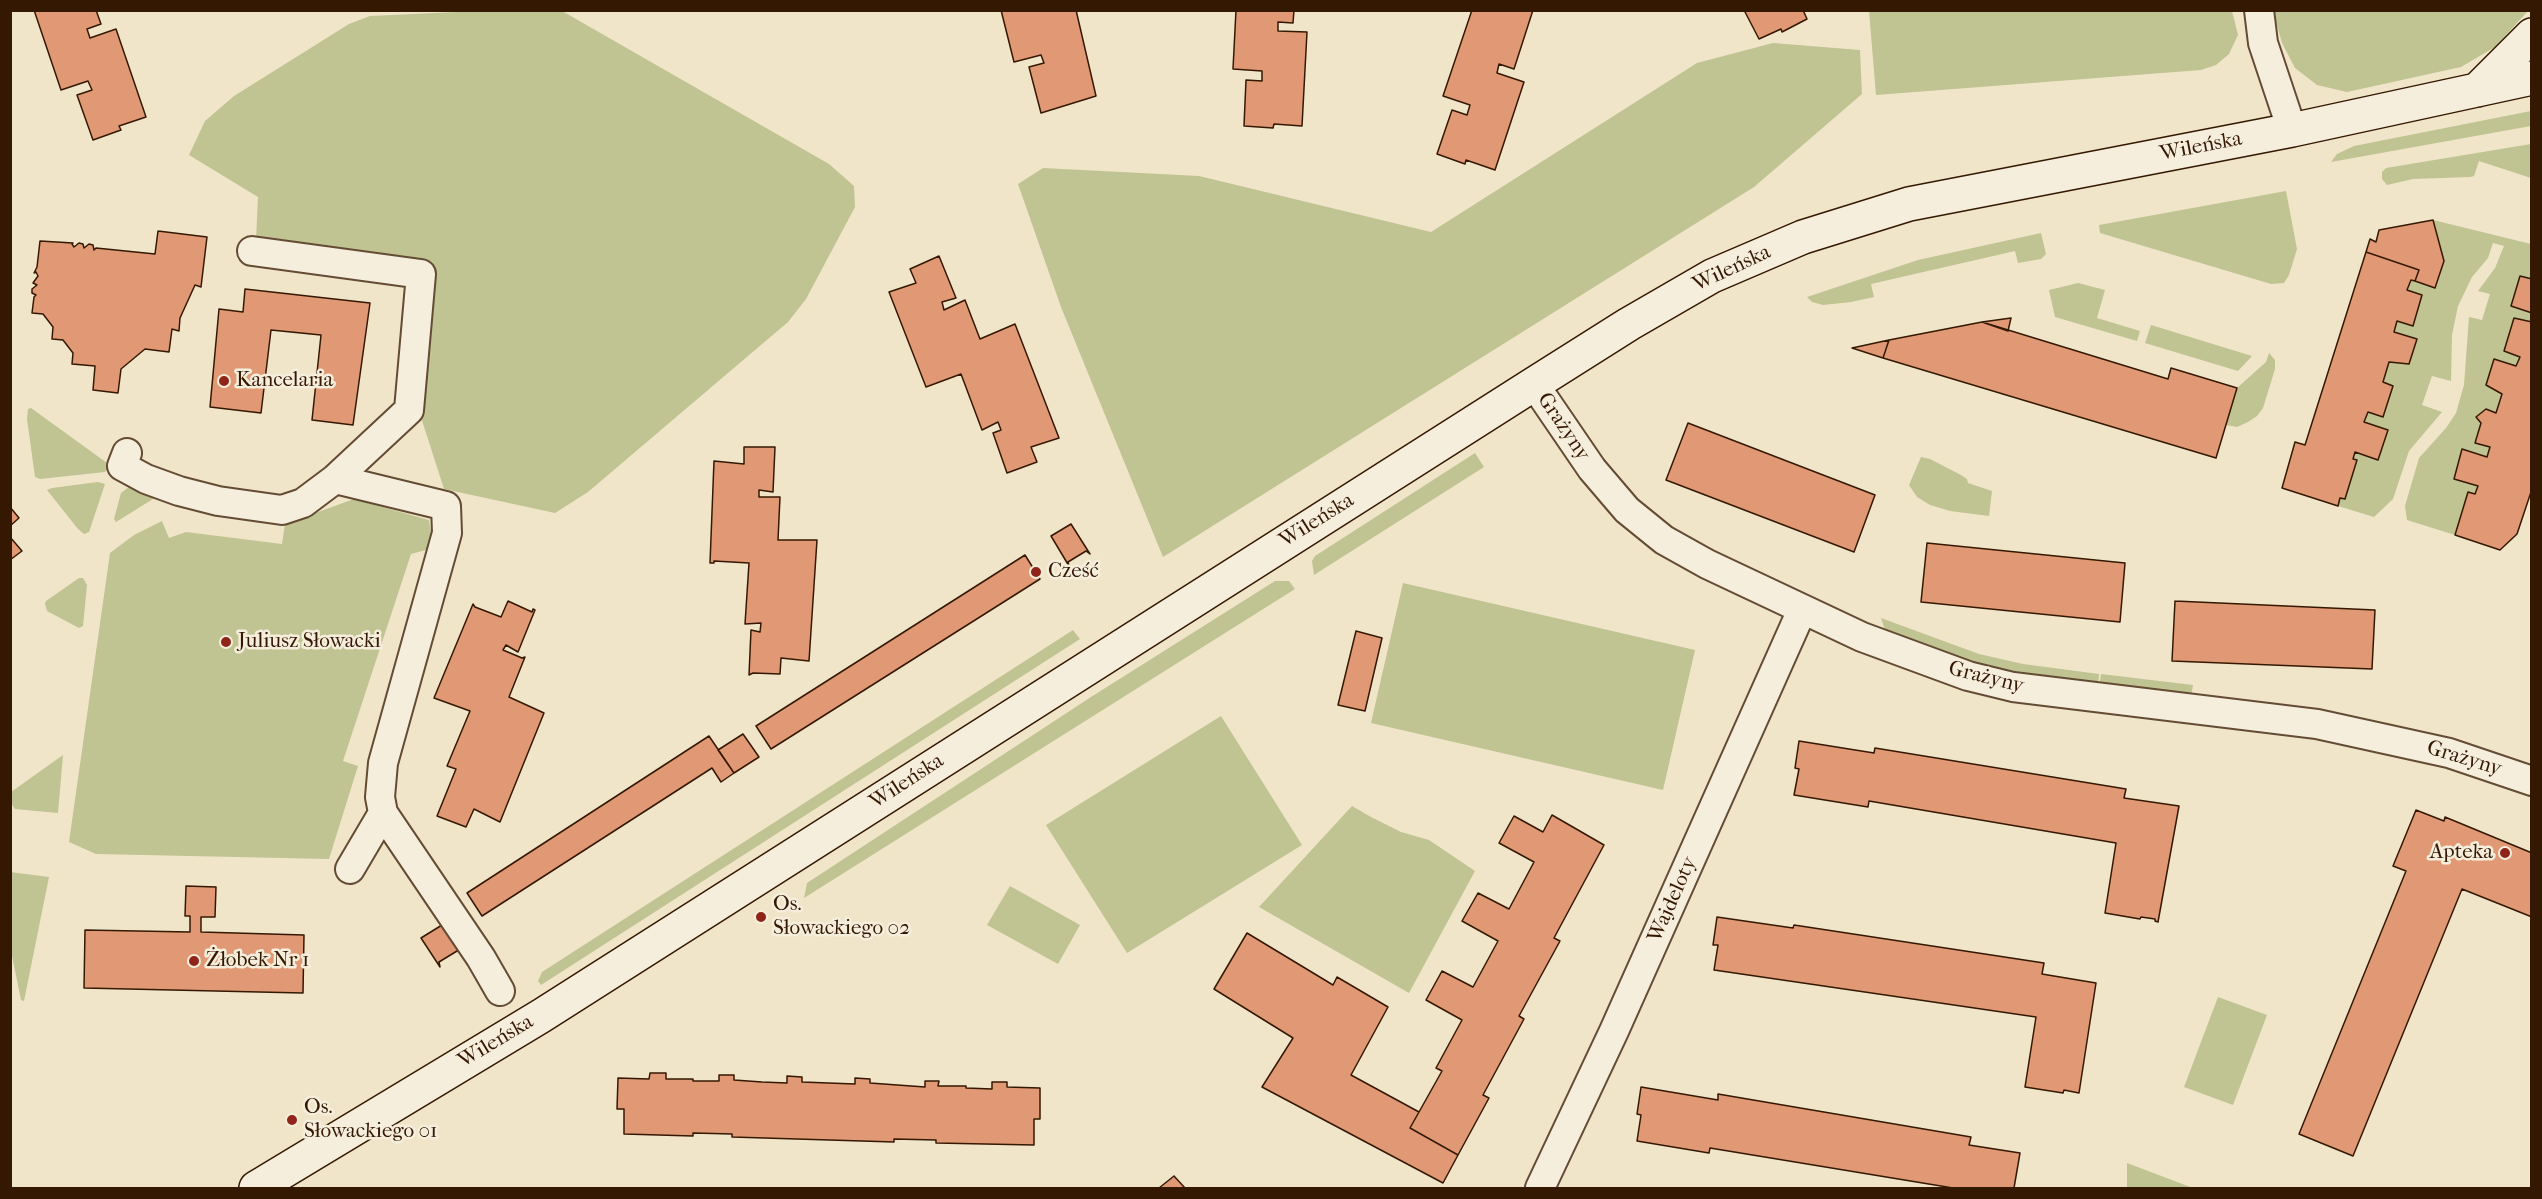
<!DOCTYPE html>
<html>
<head>
<meta charset="utf-8">
<style>
	body { margin:0 }
	#map { position:relative; width:2542px; height:1199px; overflow:hidden; background:#f0e5c9; font-family:"IM FELL French Canon",serif }
	canvas { display:block }
	.frame { position:absolute; inset:0; border:12px solid #351802; pointer-events:none }
</style>
</head>
<body>
<div id="map">
<canvas width="2542" height="1199"></canvas>
<div class="frame"></div>
</div>
<script>
const ctx = document.querySelector('canvas').getContext('2d');
ctx.lineJoin = 'round';
function fillPath(path, color) { ctx.fillStyle = color; ctx.fill(path, 'evenodd'); }
const toPath = rows => new Path2D(rows.map(r => 'M' + r).join(''));
function trace(path, color, width, dash) { ctx.strokeStyle = color; ctx.lineWidth = width; ctx.lineCap = dash ? 'butt' : 'round'; ctx.setLineDash(dash || []); ctx.stroke(path); }
function drawText(font, color, halo, rows, align = 'center') {
  ctx.font = font + ' "IM FELL French Canon",serif'; ctx.lineWidth = 5; ctx.setLineDash([]); ctx.textBaseline = 'middle'; ctx.strokeStyle = halo; ctx.fillStyle = color; for (const [text, x, y, turn = 0] of rows) {
    ctx.save(); ctx.translate(x, y); ctx.rotate((+turn || 0) * Math.PI / 180); ctx.textAlign = isNaN(turn) ? turn : align; if (halo) ctx.strokeText(text, 0, 0); ctx.fillText(text, 0, 0); ctx.restore();
  }
}
fillPath(toPath([
	[478,11,562,11,829,164,854,186,855,207,806,299,788,322,588,492,555,513,444,489,419,411,422,396,435,267,256,240,258,197,189,155,205,121,234,96,349,24,370,16],
	[1869,11,2232,11,2238,35,2229,54,2216,65,2201,70,1876,95],
	[2273,11,2273,10,2528,11,2495,47,2461,67,2347,92,2317,85,2295,68,2282,43],
	[1773,43,1860,50,1862,94,1754,187,1163,557,1061,307,1018,184,1043,168,1199,176,1431,232,1697,63],
	[2531,111,2531,126,2331,162,2337,154,2354,146],
	[2531,144,2531,178,2479,161,2474,176,2470,177,2413,179,2387,185,2382,179,2382,172,2386,168],
	[2286,191,2297,249,2289,275,2284,283,2271,284,2100,233,2099,225],
	[2433,220,2531,244,2531,279,2520,276,2511,306,2531,313,2531,322,2514,319,2504,351,2520,357,2516,366,2494,360,2486,385,2502,394,2496,413,2486,409,2476,417,2481,423,2475,442,2490,447,2487,457,2462,449,2454,478,2478,486,2475,494,2468,492,2455,535,2407,520,2405,506,2419,458,2446,428,2456,413,2464,385,2469,317,2482,320,2490,294,2478,291,2495,268,2504,246,2493,243,2488,258,2472,277,2458,306,2452,335,2451,381,2432,376,2422,405,2442,412,2409,451,2393,499,2374,517,2338,506,2340,498,2345,499,2357,461,2353,459,2355,452,2378,460,2388,430,2364,422,2368,412,2393,386,2383,382,2389,362,2409,363,2416,339,2394,332,2397,321,2413,325,2422,295,2407,290,2411,280,2444,261],
	[2041,233,2046,254,2041,259,2018,263,2015,251,1871,284,1874,297,1851,302,1823,305,1812,302,1807,297,1918,260],
	[2078,283,2105,290,2097,318,2140,331,2137,341,2055,317,2049,290],
	[2151,325,2252,356,2238,371,2145,343],
	[2269,353,2275,360,2275,369,2263,408,2257,416,2248,422,2237,427,2226,425,2237,388,2266,362],
	[31,408,107,463,109,467,105,472,40,479,35,477,27,419,28,409],
	[1475,453,1484,467,1314,575,1312,561,1315,556],
	[1921,457,1930,459,1961,475,1967,479,1968,483,1992,491,1989,516,1950,511,1930,505,1917,497,1909,485],
	[98,482,105,484,89,532,84,534,78,529,47,490,52,488],
	[129,487,138,488,154,496,153,499,116,522,114,519,121,493],
	[354,499,429,520,433,548,411,554,343,761,358,766,329,859,96,854,69,842,110,553,134,535,162,521,169,538,186,532,282,544,285,524],
	[79,578,83,578,87,585,83,626,79,628,47,611,45,604,46,601],
	[1275,581,1289,581,1295,589,804,898,807,883,1091,697],
	[1403,583,1695,650,1663,790,1371,723],
	[1881,618,1979,654,2023,664,2099,674,2098,687,1984,670,1886,633],
	[1073,630,1080,639,541,985,538,981,542,972],
	[2101,674,2193,685,2191,697,2099,687],
	[1221,716,1302,845,1127,953,1046,825],
	[63,755,58,813,15,809,11,803,11,792],
	[1352,806,1371,817,1401,832,1429,840,1475,871,1409,993,1259,907],
	[10,872,49,877,24,1001,21,1000,11,951],
	[1010,886,1080,925,1058,964,987,925],
	[2218,997,2267,1015,2233,1105,2184,1087],
	[2127,1163,2193,1188,2127,1188]
]), '#c0c392');
const building = toPath([
	[34,10,96,10,101,24,87,29,90,38,116,29,146,117,119,126,121,130,93,140,77,95,92,90,88,81,61,90,34,10],
	[1001,10,1076,10,1096,96,1041,113,1029,67,1044,63,1041,55,1014,62,1001,10],
	[1236,10,1294,10,1293,23,1278,22,1278,31,1307,32,1302,126,1274,124,1273,128,1244,126,1246,80,1262,81,1262,71,1233,69,1236,10],
	[1472,10,1533,10,1514,69,1499,64,1497,73,1524,82,1495,170,1466,160,1465,164,1437,154,1452,110,1467,115,1470,105,1443,96,1472,10],
	[1744,10,1803,10,1807,19,1782,32,1781,29,1759,39,1744,10],
	[2433,220,2444,261,2435,288,2415,281,2419,270,2366,252,2370,239,2376,242,2379,230,2433,220],
	[158,231,207,237,201,287,195,285,180,318,179,331,172,329,169,352,145,349,121,369,118,393,93,390,95,366,72,364,73,353,63,340,52,339,53,327,43,314,32,313,34,297,36,295,32,293,32,289,37,285,33,283,38,276,36,272,34,273,37,267,40,241,73,243,72,244,74,247,79,243,83,244,84,248,89,244,93,245,94,250,96,248,155,254,158,231],
	[2366,252,2419,270,2415,281,2411,280,2407,290,2422,295,2413,326,2397,321,2394,332,2417,339,2409,364,2389,362,2383,382,2393,386,2383,417,2368,412,2364,422,2388,430,2378,460,2355,452,2353,459,2357,460,2345,499,2340,498,2338,506,2282,488,2295,442,2305,445,2366,252],
	[939,256,956,298,942,302,944,310,965,300,980,339,1015,324,1059,438,1031,447,1037,462,1007,473,993,433,1001,430,998,422,982,430,961,374,926,387,889,292,916,283,910,269,939,256],
	[2520,276,2532,279,2532,313,2511,306,2520,276],
	[245,289,370,303,353,425,312,420,321,335,271,330,261,413,210,407,219,309,243,312,245,289],
	[2011,318,2008,331,1982,322,2011,318],
	[2514,318,2532,322,2532,489,2517,534,2500,550,2455,535,2468,492,2475,494,2478,486,2454,479,2462,449,2487,457,2490,447,2475,443,2481,423,2476,417,2486,409,2496,413,2502,394,2486,385,2494,359,2516,366,2520,357,2504,351,2514,318],
	[1982,322,2168,379,2171,368,2237,388,2216,458,1883,358,1889,340,1982,322],
	[1889,340,1883,358,1852,348,1889,340],
	[1688,423,1875,495,1854,552,1666,480,1688,423],
	[744,447,775,447,773,492,759,490,759,497,780,497,778,540,817,540,809,661,781,658,780,674,753,673,749,675,751,630,760,632,761,623,745,624,749,563,714,561,714,563,710,563,714,461,744,464,744,447],
	[10,507,19,518,10,526,10,507],
	[1071,524,1090,554,1086,551,1068,562,1069,566,1051,536,1071,524],
	[10,537,22,551,10,560,10,537],
	[1927,543,2125,563,2120,622,1921,602,1927,543],
	[1025,555,1040,579,771,749,756,726,1025,555],
	[508,601,532,612,533,609,535,610,518,652,506,645,503,650,522,658,525,657,509,697,544,713,500,822,474,809,466,827,437,816,456,769,447,766,470,711,434,698,473,604,475,607,501,617,508,601],
	[2175,601,2375,610,2372,669,2172,661,2175,601],
	[1356,631,1382,638,1365,711,1338,705,1356,631],
	[743,734,759,757,734,773,718,750,743,734],
	[709,736,734,773,721,782,712,768,482,916,467,893,709,736],
	[1799,741,1874,753,1875,748,2126,789,2124,798,2179,806,2158,922,2155,921,2155,919,2141,917,2140,919,2105,913,2116,843,1869,801,1868,807,1794,795,1799,769,1795,768,1799,741],
	[2416,810,2444,821,2445,817,2532,853,2532,917,2462,889,2353,1156,2299,1134,2406,871,2393,866,2416,810],
	[1552,815,1604,845,1554,938,1560,941,1519,1016,1524,1019,1483,1095,1489,1098,1458,1155,1410,1128,1442,1071,1436,1068,1462,1020,1426,1000,1442,971,1473,987,1498,941,1462,921,1478,893,1509,909,1534,862,1499,843,1514,816,1543,832,1552,815],
	[186,886,216,887,215,917,201,917,201,932,304,935,303,993,84,988,85,930,190,932,190,916,185,916,186,886],
	[1717,917,1793,928,1794,925,2044,963,2042,974,2096,983,2079,1093,2064,1090,2063,1093,2025,1087,2036,1017,1714,970,1718,945,1713,945,1717,917],
	[442,925,460,953,457,951,439,962,440,967,421,938,442,925],
	[1247,933,1333,985,1337,977,1388,1007,1351,1075,1419,1112,1410,1128,1458,1155,1443,1183,1262,1087,1293,1038,1214,989,1247,933],
	[650,1073,666,1073,666,1079,693,1079,693,1081,719,1081,719,1075,734,1075,734,1080,762,1082,787,1083,787,1076,802,1077,802,1082,855,1084,855,1078,870,1079,870,1083,925,1087,925,1081,939,1081,938,1086,966,1086,966,1088,992,1089,992,1082,1007,1082,1007,1087,1040,1088,1040,1119,1034,1119,1034,1145,936,1143,936,1140,894,1139,894,1142,732,1137,732,1134,693,1133,693,1136,624,1134,624,1109,617,1109,618,1078,649,1079,650,1073],
	[1641,1087,1718,1100,1718,1094,1971,1137,1969,1145,2020,1153,2014,1188,1953,1188,1710,1148,1709,1153,1637,1141,1641,1115,1637,1114,1641,1087],
	[1174,1176,1185,1188,1159,1188,1174,1176]
]);
fillPath(building, '#e09974');
trace(building, '#351802', 1.5);
const street = toPath([
	[2259,10,2263,43,2292,130],
	[252,251,421,274,409,410,335,479],
	[1534,384,1592,469,1627,510,1664,540,1707,564,1862,637,1968,676,2013,687,2317,724,2449,753,2532,781],
	[127,453,122,466,146,479,179,491,218,501,282,510,303,503,335,479,446,506,447,533,383,763,380,797,383,813,481,958,500,991],
	[350,869,383,813],
	[1540,1188,1614,1031,1802,610]
]);
const secondary = toPath([
	[2477,90,2532,35],
	[256,1188,541,1016,1534,384,1629,324,1712,276,1803,237,1909,204,2292,130,2532,78]
]);
trace(street, '#644b34', 32);
trace(secondary, '#351802', 36);
trace(street, '#f5eedc', 28);
trace(secondary, '#f5eedc', 33);
for (const [x, y, r, color] of [
	[224,381,6,"#8f2418"],
	[1036,572,6,"#8f2418"],
	[226,642,6,"#8f2418"],
	[2505,853,6,"#8f2418"],
	[761,917,6,"#8f2418"],
	[194,961,6,"#8f2418"],
	[292,1120,6,"#8f2418"]
]) { const dot = new Path2D(); dot.arc(x, y, r, 0, 2 * Math.PI); ctx.fillStyle = color; ctx.fill(dot); trace(dot, '#f5eedc', 2); }
drawText('21px', '#351802', '#f5eedc', [
	["Wileńska",2201,147,-11],
	["Wileńska",1732,269,-25],
	["Grażyny",1563,427,56],
	["Wileńska",1317,521,-32],
	["Grażyny",1986,678,14],
	["Grażyny",2464,759,17],
	["Wileńska",907,782,-33],
	["Wajdeloty",1673,900,-66],
	["Wileńska",496,1042,-31]
]);
drawText('21px', '#351802', '#f5eedc', [
	["Kancelaria",236,381],
	["Cześć",1048,572],
	["Juliusz Słowacki",238,642],
	["Apteka",2493,853,"right"],
	["Os.",773,905],
	["Słowackiego 02",773,929],
	["Żłobek Nr 1",206,961],
	["Os.",304,1108],
	["Słowackiego 01",304,1132]
], 'left');
</script>
</body>
</html>
